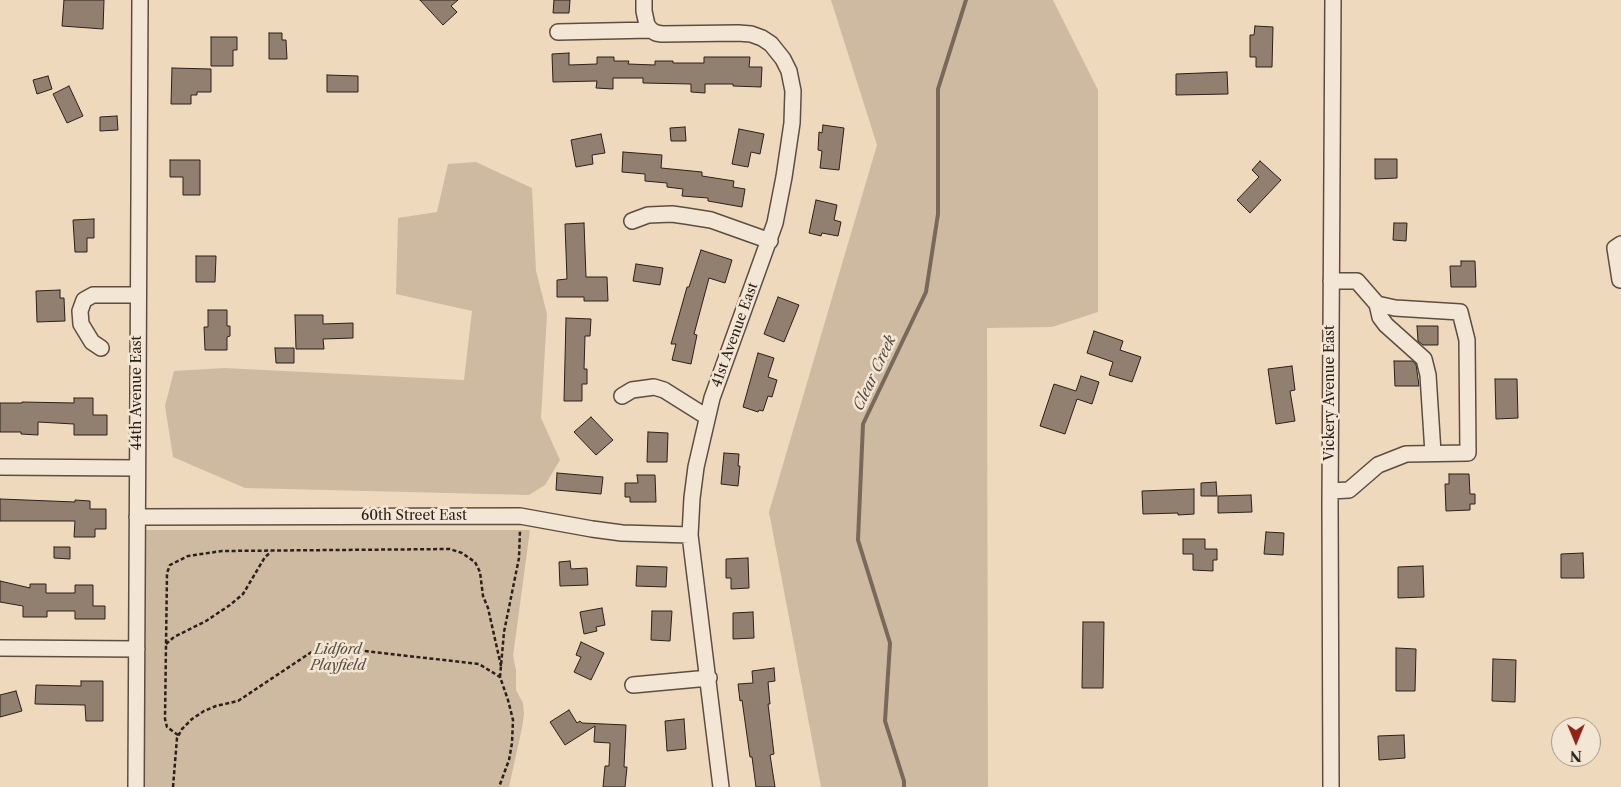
<!DOCTYPE html>
<html>
<head>
<meta charset="utf-8">
<style>
	body { margin:0 }
	#map { position:relative; width:1621px; height:787px; overflow:hidden; background:#eed9bd; font-family:"Libre Caslon Text",serif }
	canvas { display:block }
	.north { position:absolute; left:1551px; top:717px; width:50px; height:50px; box-sizing:border-box; background:#f4e6d4; border:1px solid #a4978a; border-radius:50%; rotate:180deg; font-size:14px; font-weight:700; line-height:20px; text-align:center; color:#2c201a }
	.north::after { content:''; display:block; margin:auto; width:18px; height:22px; background:#8f2418; clip-path:polygon(50% 0,100% 100%,50% 72%,0 100%) }
</style>
</head>
<body>
<div id="map">
<canvas width="1621" height="787"></canvas>
<div class="north">N</div>
</div>
<script>
const ctx = document.querySelector('canvas').getContext('2d');
ctx.lineJoin = 'round';
function fillPath(path, color) { ctx.fillStyle = color; ctx.fill(path, 'evenodd'); }
const toPath = rows => new Path2D(rows.map(r => 'M' + r).join(''));
function trace(path, color, width, dash) { ctx.strokeStyle = color; ctx.lineWidth = width; ctx.lineCap = dash ? 'butt' : 'round'; ctx.setLineDash(dash || []); ctx.stroke(path); }
function drawText(font, color, halo, rows, align = 'center') {
  ctx.font = font + ' "Libre Caslon Text",serif'; ctx.lineWidth = 5; ctx.setLineDash([]); ctx.textBaseline = 'middle'; ctx.strokeStyle = halo; ctx.fillStyle = color; for (const [text, x, y, turn = 0] of rows) {
    ctx.save(); ctx.translate(x, y); ctx.rotate((+turn || 0) * Math.PI / 180); ctx.textAlign = isNaN(turn) ? turn : align; if (halo) ctx.strokeText(text, 0, 0); ctx.fillText(text, 0, 0); ctx.restore();
  }
}
fillPath(toPath([
	[831,0,1053,0,1098,90,1098,312,1052,327,987,328,988,787,821,787,769,512,877,145],
	[476,162,532,188,536,271,547,314,541,418,560,460,545,485,529,495,245,488,173,457,165,406,174,371,224,368,464,380,472,311,396,294,398,218,437,212,448,164],
	[145,530,530,530,513,656,516,670,516,690,523,703,524,714,522,728,509,787,145,787]
]), '#cdbaa1');
trace(toPath([
	[904,787,904,781,885,721,890,643,858,540,863,424,926,292,938,214,938,89,966,0]
]), '#79695b', 4);
const building = toPath([
	[64,0,104,0,103,29,62,26,64,0],
	[420,0,458,0,451,6,457,12,443,25,420,0],
	[554,0,570,0,569,13,553,13,554,0],
	[1255,26,1273,27,1272,67,1256,67,1256,57,1250,57,1250,35,1254,35,1255,26],
	[269,33,282,33,282,40,286,40,287,59,269,59,269,33],
	[211,37,237,37,237,50,233,50,233,66,211,66,211,37],
	[569,53,569,65,597,64,597,57,614,57,614,61,629,61,628,64,655,65,655,61,673,61,673,63,704,63,704,57,750,57,749,67,762,67,761,87,733,86,733,84,705,84,705,93,691,92,691,84,643,83,643,78,613,78,613,89,596,88,597,81,553,82,552,54,569,53],
	[172,68,211,69,211,92,197,92,197,95,191,95,191,104,171,104,172,68],
	[1227,72,1228,94,1176,95,1176,74,1227,72],
	[327,75,358,76,358,92,327,92,327,75],
	[48,76,52,89,37,94,33,80,48,76],
	[69,86,83,116,67,123,53,94,69,86],
	[117,116,118,130,100,131,100,117,117,116],
	[823,125,844,128,839,170,820,168,822,151,818,150,819,132,822,133,823,125],
	[685,127,686,141,671,141,670,128,685,127],
	[739,129,764,134,760,154,751,152,748,167,732,164,739,129],
	[601,134,605,153,592,155,593,164,576,167,571,140,601,134],
	[623,152,662,155,661,168,702,172,702,176,734,181,733,187,745,189,742,207,708,201,708,198,682,196,683,189,667,187,667,183,645,181,645,174,622,172,623,152],
	[1375,159,1397,159,1397,178,1375,179,1375,159],
	[170,160,200,160,200,195,183,195,183,177,170,177,170,160],
	[1260,161,1281,180,1250,213,1237,200,1259,177,1252,170,1260,161],
	[816,200,837,205,834,220,841,222,838,236,822,233,821,236,809,233,816,200],
	[94,219,94,238,87,238,87,252,75,252,73,220,94,219],
	[584,223,586,277,607,277,608,301,584,301,584,297,557,297,557,280,567,279,565,224,584,223],
	[1394,223,1407,223,1406,241,1393,240,1394,223],
	[701,250,732,260,725,283,709,278,694,334,697,335,691,364,672,360,676,344,671,344,687,287,689,287,701,250],
	[196,256,216,256,215,282,196,282,196,256],
	[1461,261,1475,261,1476,287,1451,287,1450,266,1461,266,1461,261],
	[636,264,663,268,660,285,633,281,636,264],
	[60,290,60,298,64,298,65,321,37,322,36,291,60,290],
	[778,297,799,305,784,342,764,334,778,297],
	[208,310,227,310,227,326,230,326,230,336,227,337,227,350,205,350,204,327,208,327,208,310],
	[295,315,323,315,323,324,353,323,353,338,323,339,324,349,296,349,295,315],
	[566,318,591,319,590,336,585,336,584,369,587,369,587,384,582,384,582,401,564,401,566,318],
	[1417,326,1438,326,1438,345,1423,345,1418,341,1417,326],
	[1094,331,1123,341,1120,350,1141,357,1132,382,1109,375,1113,362,1087,353,1094,331],
	[275,348,294,348,294,363,276,363,275,348],
	[758,353,774,358,768,377,777,380,772,397,768,396,763,411,759,410,758,412,743,407,758,353],
	[1394,361,1412,361,1416,364,1419,386,1395,386,1394,361],
	[1292,366,1295,390,1290,391,1295,421,1276,424,1268,369,1292,366],
	[1081,376,1099,382,1092,404,1077,399,1065,434,1040,426,1054,384,1076,391,1081,376],
	[1495,379,1517,379,1518,418,1496,419,1495,379],
	[74,398,93,398,93,415,107,415,107,435,74,435,74,424,38,422,38,435,21,434,21,432,0,432,0,403,22,403,22,402,74,403,74,398],
	[591,417,613,440,596,455,574,432,591,417],
	[648,432,668,433,667,462,647,462,648,432],
	[724,453,739,454,738,466,740,466,738,486,721,484,724,453],
	[557,473,603,477,601,494,556,490,557,473],
	[1449,474,1469,474,1470,494,1475,494,1475,504,1470,504,1470,510,1446,511,1445,484,1449,484,1449,474],
	[637,475,655,475,656,502,630,502,630,497,625,497,625,483,638,483,637,475],
	[1216,482,1217,496,1201,496,1201,483,1216,482],
	[1194,489,1194,514,1178,515,1178,513,1143,514,1142,491,1194,489],
	[1251,495,1252,512,1218,513,1218,496,1251,495],
	[0,499,75,502,75,500,90,501,90,509,106,509,106,529,95,529,95,537,74,537,75,521,0,521,0,499],
	[1266,532,1284,533,1283,555,1264,554,1266,532],
	[1183,539,1205,539,1205,549,1217,549,1217,560,1213,560,1213,571,1193,570,1193,554,1183,554,1183,539],
	[54,547,70,547,70,559,54,558,54,547],
	[1583,553,1584,578,1561,578,1561,554,1583,553],
	[748,558,749,588,731,589,731,578,726,578,726,559,748,558],
	[570,561,571,569,587,568,588,585,560,586,559,562,570,561],
	[637,566,667,567,666,587,636,586,637,566],
	[1423,566,1424,597,1398,598,1398,567,1423,566],
	[0,581,30,588,30,584,46,584,46,593,75,593,75,585,93,585,93,606,105,606,105,619,75,619,75,611,47,611,47,617,23,617,23,606,0,602,0,581],
	[602,608,605,625,596,627,597,631,584,634,580,612,602,608],
	[652,611,672,611,670,641,651,640,652,611],
	[753,612,754,638,733,639,733,613,753,612],
	[1083,622,1104,622,1103,688,1082,688,1083,622],
	[581,642,604,653,591,680,574,672,581,657,576,655,581,642],
	[1396,648,1416,649,1415,691,1396,691,1396,648],
	[1493,659,1516,660,1515,702,1492,701,1493,659],
	[774,668,775,681,768,682,770,704,768,704,774,754,770,755,775,787,756,787,752,757,750,757,742,700,740,701,738,684,753,683,752,671,774,668],
	[81,681,103,681,103,721,86,721,85,705,35,704,36,685,81,686,81,681],
	[16,691,22,711,0,717,0,695,16,691],
	[569,710,577,723,580,721,582,723,626,725,624,767,627,767,625,787,603,787,605,766,609,766,610,743,594,742,595,726,565,745,550,722,569,710],
	[684,719,686,749,667,751,665,721,684,719],
	[1404,735,1405,758,1379,760,1378,736,1404,735]
]);
fillPath(building, '#91806f');
trace(building, '#2c201a', 1);
const minor = toPath([
	[644,0,644,11,647,25,651,30,656,33,662,34,738,33,751,34,762,38,771,44,783,59,789,71,793,91,792,123,784,177,775,223,712,398,696,467,692,498,690,535,721,787],
	[558,32,651,30],
	[632,221,648,215,672,214,686,216,711,220,770,241],
	[1620,280,1615,248,1621,244],
	[1377,304,1380,317,1386,325,1424,359,1428,375,1433,453],
	[101,348,92,342,81,324,80,311,84,300,93,295,138,295],
	[622,396,632,390,654,387,664,390,707,417],
	[0,467,137,468],
	[1330,491,1349,490,1378,465,1406,454,1468,453,1467,340,1460,312,1395,308,1377,304,1357,281,1331,281],
	[137,517,520,516,592,529,622,533,690,535],
	[0,648,137,649],
	[633,685,709,678],
	[136,787,140,0],
	[1331,787,1330,505,1333,0]
]);
trace(minor, '#5c4e43', 18);
trace(toPath([
	[166,644,174,637,206,621,230,605,243,594,265,557,271,552],
	[500,677,504,632,519,558,520,530],
	[178,735,167,727,165,719,167,573,170,565,188,556,222,551,450,549,462,553,475,562,480,572,483,596,488,608,501,666],
	[173,787,177,738,182,729,192,719,204,711,216,706,238,701,313,651,337,646,364,651,479,664,500,677,508,700,513,720,512,743,509,760,499,787]
]), '#2c201a', 2.5, [4, 2.5]);
trace(minor, '#f4e6d4', 15);
drawText('14px', '#2c201a', '#f4e6d4', [
	["41st Avenue East",735,335,-70],
	["44th Avenue East",137,393,-90],
	["Vickery Avenue East",1330,393,-90],
	["60th Street East",414,516]
]);
drawText('italic 14px', '#5c4e42', '#f4e6d4', [
	["Lidford",338,650],
	["Playfield",338,666]
]);
drawText('italic 15px', '#594b40', '#f4e6d4', [
	["Clear Creek",875,373,-65]
]);
</script>
</body>
</html>
